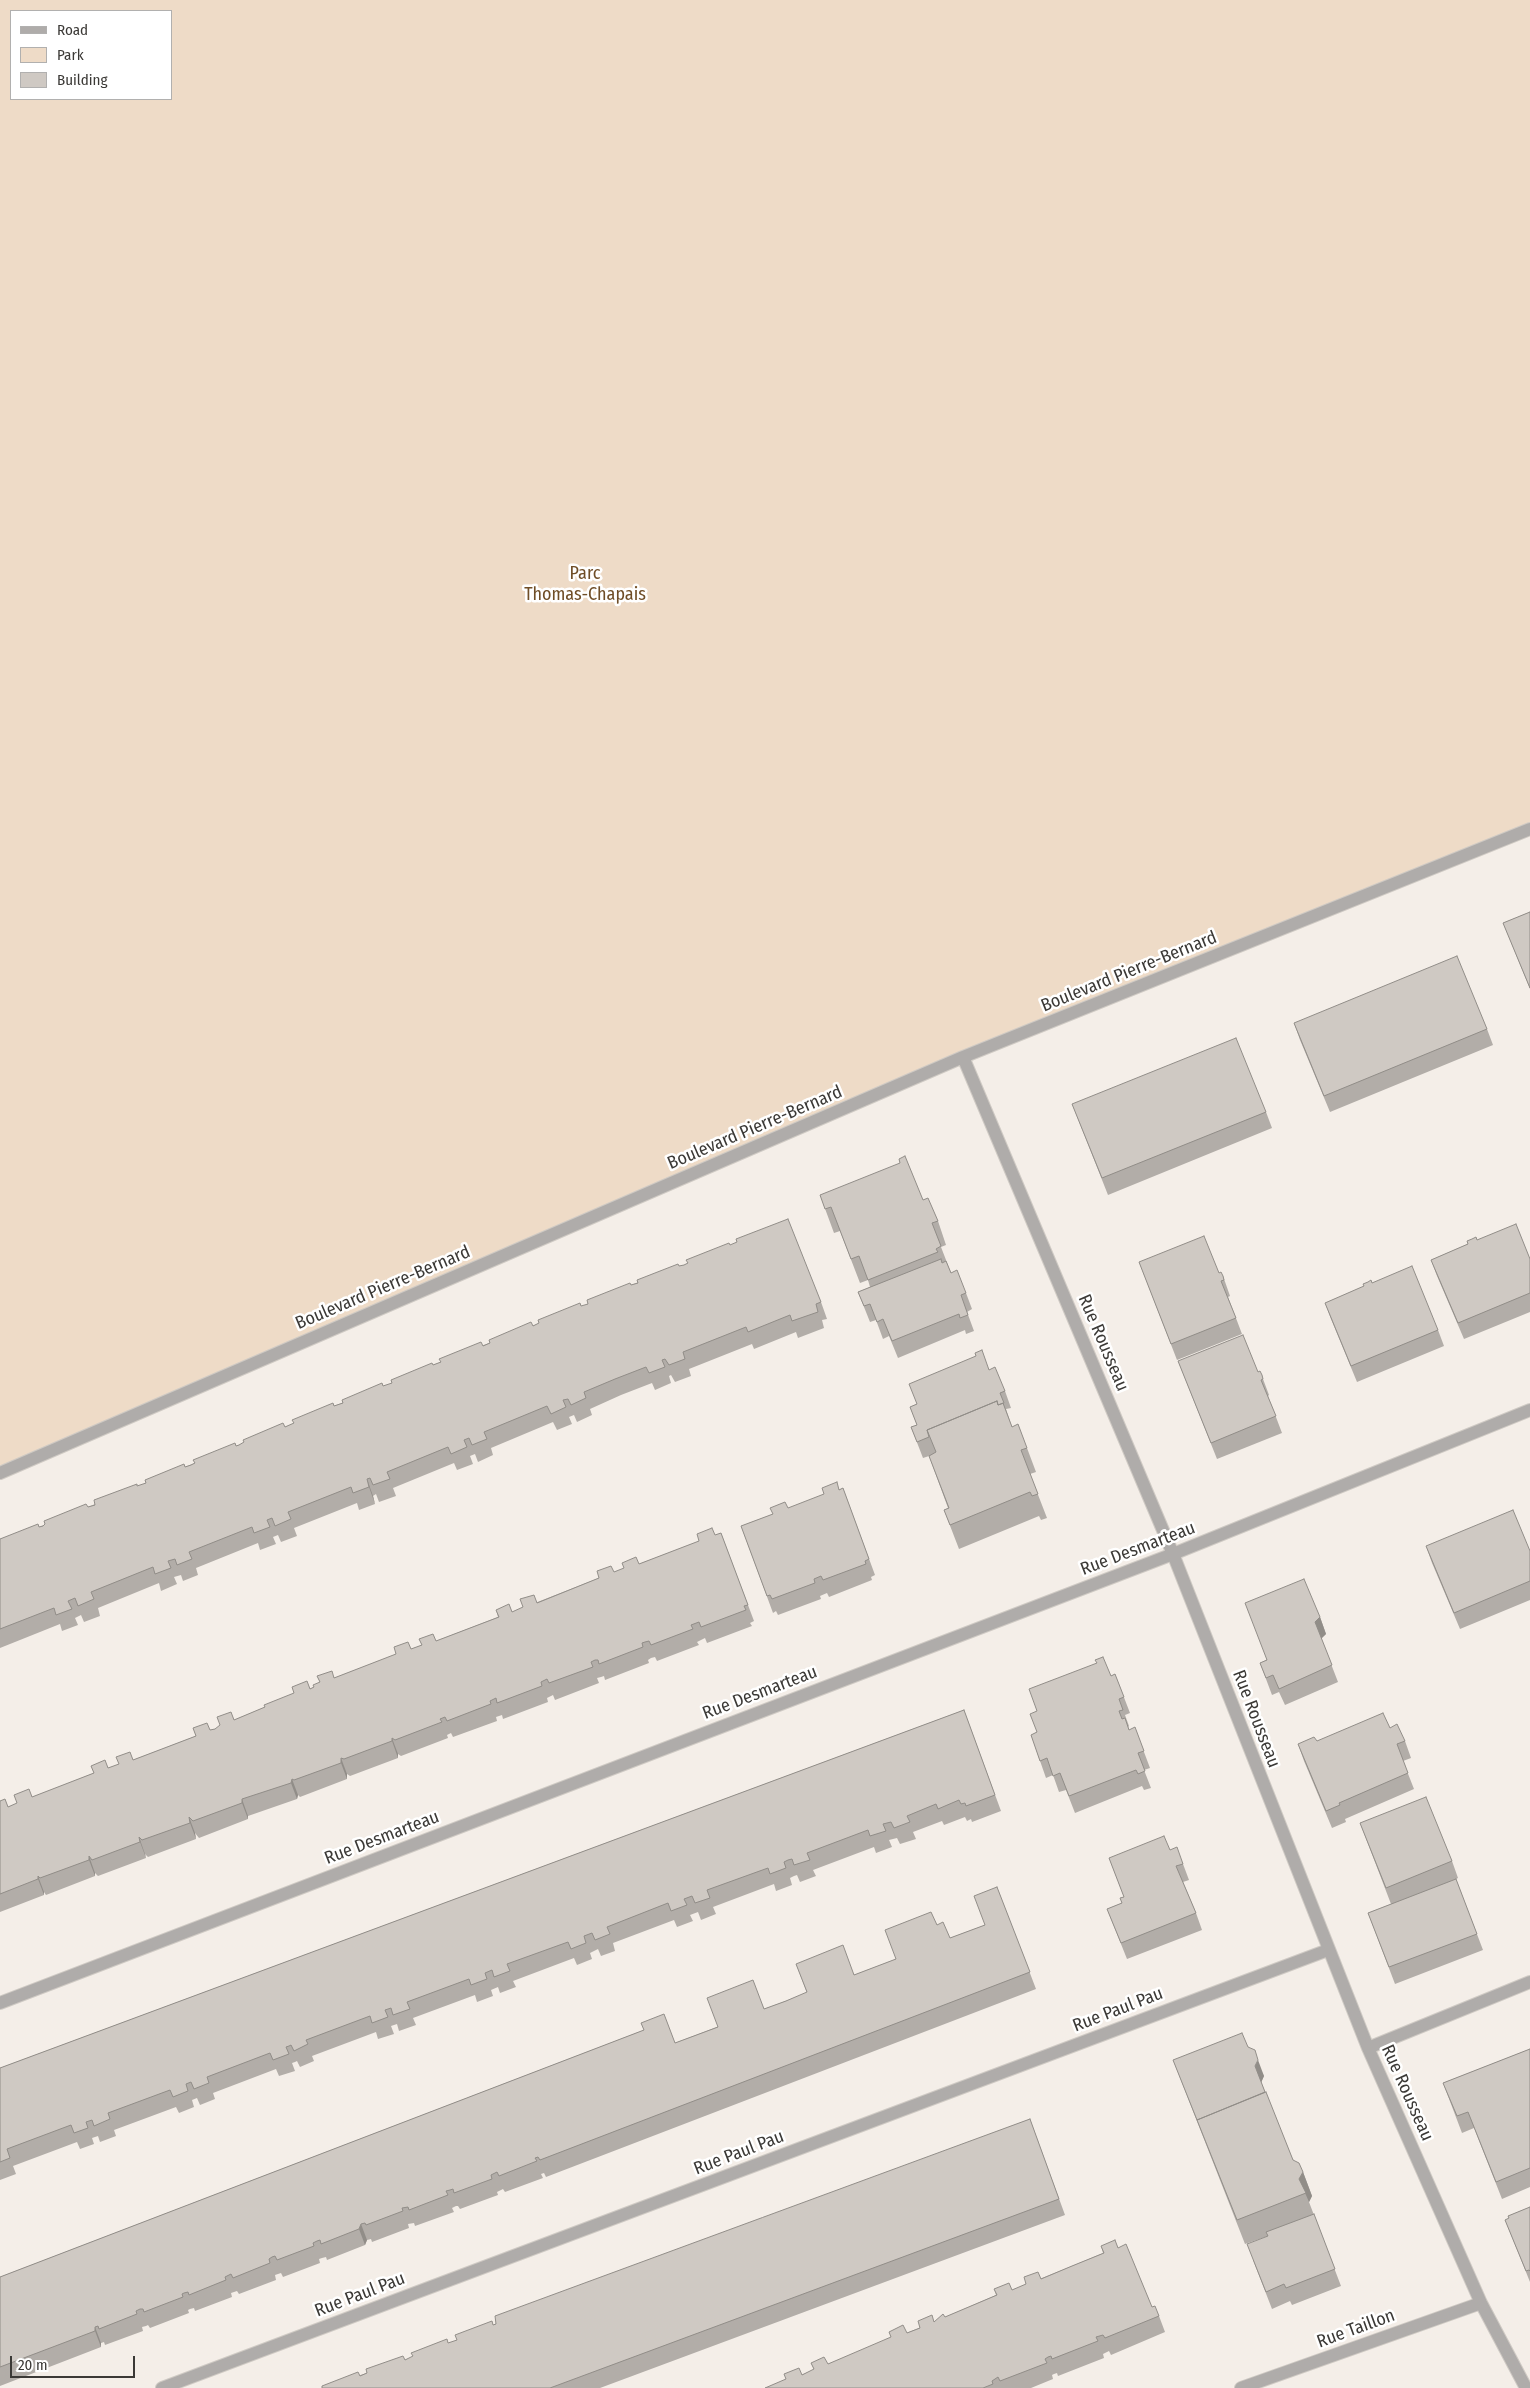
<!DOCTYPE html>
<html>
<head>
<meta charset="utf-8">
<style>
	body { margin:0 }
	#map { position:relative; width:1530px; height:2388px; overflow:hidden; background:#f4eee8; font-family:"Fira Sans Condensed",sans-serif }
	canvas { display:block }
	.legend { position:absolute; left:10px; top:10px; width:162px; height:90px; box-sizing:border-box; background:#fff; border:1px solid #b1b0af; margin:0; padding:6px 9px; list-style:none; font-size:15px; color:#3b3936 }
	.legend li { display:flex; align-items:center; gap:10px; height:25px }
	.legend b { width:25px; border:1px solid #b1b0af }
	.scale { position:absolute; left:10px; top:2356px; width:125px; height:22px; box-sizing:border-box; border:2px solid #3b3936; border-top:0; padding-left:6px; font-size:15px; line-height:18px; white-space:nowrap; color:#3b3936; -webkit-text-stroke:4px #fff; paint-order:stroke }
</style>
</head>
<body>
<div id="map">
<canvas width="1530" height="2388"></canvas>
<ul class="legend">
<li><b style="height:6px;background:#afacaa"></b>Road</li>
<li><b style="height:14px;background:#eedbc7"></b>Park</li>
<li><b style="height:14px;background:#cfc9c3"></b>Building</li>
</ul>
<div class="scale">20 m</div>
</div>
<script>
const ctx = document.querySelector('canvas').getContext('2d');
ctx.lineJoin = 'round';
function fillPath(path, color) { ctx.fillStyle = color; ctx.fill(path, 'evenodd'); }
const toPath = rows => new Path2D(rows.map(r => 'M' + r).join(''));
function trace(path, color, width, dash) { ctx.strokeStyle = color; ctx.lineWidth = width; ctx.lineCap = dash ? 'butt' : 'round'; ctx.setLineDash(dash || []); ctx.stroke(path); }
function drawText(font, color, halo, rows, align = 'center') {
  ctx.font = font + ' "Fira Sans Condensed",sans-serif'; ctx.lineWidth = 5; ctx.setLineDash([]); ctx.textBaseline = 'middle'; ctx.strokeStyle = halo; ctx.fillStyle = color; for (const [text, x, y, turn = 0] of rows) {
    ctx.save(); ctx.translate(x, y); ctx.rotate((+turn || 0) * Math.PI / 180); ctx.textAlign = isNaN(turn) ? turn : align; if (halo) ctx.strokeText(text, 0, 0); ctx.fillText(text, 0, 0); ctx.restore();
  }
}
fillPath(toPath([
	[0,0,1530,0,1530,828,963,1057,0,1473],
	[11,11,171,11,171,99,11,99]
]), '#eedbc7');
const minor = toPath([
	[963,1057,1173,1554,1368,2048,1481,2303,1526,2388],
	[0,1473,963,1057,1530,829],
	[0,2003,1173,1554,1530,1410],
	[1368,2048,1530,1982],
	[162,2388,1328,1950],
	[1241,2388,1481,2303]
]);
trace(minor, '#cfcac4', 14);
trace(minor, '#afacaa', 12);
fillPath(toPath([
	[1530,912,1530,989,1503,923],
	[1294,1023,1487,1029,1493,1045,1330,1112,1300,1040],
	[1072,1104,1266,1112,1272,1128,1108,1195],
	[820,1195,923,1200,938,1221,946,1245,941,1247,951,1273,966,1293,972,1309,967,1312,974,1331,966,1334,965,1330,898,1358,889,1336,883,1339,876,1320,870,1322,858,1292,870,1287,868,1280,860,1283,840,1231,834,1233],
	[1477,1240,1530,1259,1530,1312,1464,1339,1437,1276,1431,1260],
	[730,1245,821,1302,827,1319,822,1320,824,1328,798,1338,796,1332,754,1349,752,1344,689,1369,691,1376,675,1382,671,1375,669,1376,671,1383,655,1390,652,1383,621,1395,590,1409,592,1415,577,1422,574,1415,569,1417,572,1424,557,1430,553,1422,491,1448,493,1455,478,1462,475,1454,470,1456,473,1464,457,1470,454,1463,393,1488,396,1496,379,1502,376,1494,373,1496,375,1504,359,1510,357,1503,294,1528,297,1536,281,1542,278,1535,273,1537,276,1544,260,1550,258,1543,196,1568,198,1575,183,1581,181,1575,174,1577,177,1584,161,1591,159,1583,98,1608,100,1616,84,1622,81,1615,75,1618,78,1625,62,1631,60,1624,0,1648,0,1539,39,1527,88,1507,236,1446,285,1427,334,1406,392,1383,433,1365,588,1304,631,1285,684,1265],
	[1139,1262,1219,1273,1223,1276,1230,1296,1228,1297,1242,1334,1177,1360],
	[1372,1283,1438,1330,1444,1346,1357,1382,1331,1319,1325,1303],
	[1178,1361,1258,1372,1263,1379,1269,1395,1268,1396,1282,1433,1217,1459],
	[989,1370,1005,1391,1011,1408,1006,1409,1012,1427,1027,1448,1036,1472,1030,1474,1047,1518,1041,1520,1039,1516,959,1549,944,1510,948,1508,929,1456,923,1458,911,1427,917,1425,910,1407],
	[843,1488,875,1575,871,1577,872,1580,829,1597,827,1593,820,1596,821,1599,778,1615,776,1611,773,1613,741,1526],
	[721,1533,754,1621,750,1623,752,1626,707,1643,705,1638,697,1642,699,1645,657,1661,655,1657,651,1658,648,1660,649,1663,605,1680,604,1676,601,1677,597,1678,599,1683,555,1700,553,1695,547,1698,548,1702,503,1719,502,1715,496,1717,497,1721,453,1737,451,1733,447,1735,448,1738,401,1756,398,1754,398,1758,350,1776,347,1774,347,1779,300,1797,298,1795,297,1799,248,1816,248,1819,199,1838,195,1833,196,1839,148,1857,145,1854,146,1858,98,1876,95,1873,95,1876,46,1895,44,1892,44,1895,0,1912,0,1801,8,1807,94,1773,91,1766,108,1768,133,1760,196,1736,193,1728,210,1730,215,1729,234,1720,314,1687,320,1682,317,1676,334,1678,422,1645,419,1639,436,1641,498,1617,496,1610,512,1612,614,1572,639,1564],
	[1426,1546,1530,1551,1530,1600,1460,1629,1432,1563],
	[1320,1617,1326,1634,1321,1638,1338,1682,1285,1705,1279,1692,1272,1695,1260,1663,1266,1660],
	[1115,1674,1130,1713,1125,1715,1129,1726,1128,1727,1129,1730,1141,1744,1150,1768,1144,1770,1151,1788,1144,1790,1142,1786,1075,1813,1066,1790,1059,1792,1053,1775,1046,1778,1031,1735,1037,1732,1037,1711],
	[964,1710,1001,1811,972,1822,971,1819,967,1821,965,1817,944,1825,942,1821,913,1832,916,1839,900,1844,897,1838,889,1840,892,1847,876,1853,874,1847,813,1870,816,1876,800,1882,797,1875,794,1876,790,1878,792,1885,776,1891,774,1884,713,1907,716,1914,701,1920,698,1912,690,1915,693,1921,677,1927,674,1920,613,1943,615,1951,601,1956,598,1949,590,1953,592,1959,577,1965,574,1958,513,1981,516,1987,500,1993,498,1987,491,1990,493,1996,477,2002,475,1995,413,2018,416,2025,399,2031,397,2024,391,2026,394,2034,378,2039,376,2032,312,2056,314,2061,300,2067,297,2061,295,2062,292,2063,295,2071,279,2076,276,2069,213,2093,215,2099,200,2105,197,2098,192,2100,194,2107,179,2113,176,2107,114,2130,116,2136,100,2142,98,2136,92,2138,94,2144,80,2149,77,2142,13,2166,16,2174,0,2180,0,2068],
	[1390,1728,1405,1741,1411,1758,1403,1761,1414,1789,1345,1819,1346,1822,1332,1828,1304,1761,1298,1744,1317,1741],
	[1360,1823,1452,1861,1458,1878,1456,1879,1483,1950,1395,1984,1368,1913,1391,1904],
	[1170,1850,1183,1864,1189,1880,1183,1882,1196,1913,1202,1930,1127,1959,1107,1909,1122,1903,1124,1897,1109,1858],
	[997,1887,1036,1989,546,2177,544,2173,541,2174,543,2178,505,2192,503,2189,497,2192,498,2195,460,2209,458,2206,456,2206,452,2208,454,2212,415,2226,414,2223,408,2224,409,2228,372,2242,371,2239,367,2240,365,2245,327,2260,326,2257,322,2258,319,2259,320,2263,283,2277,281,2273,275,2275,276,2280,239,2294,237,2291,231,2293,232,2297,195,2311,194,2308,190,2309,188,2310,189,2313,150,2328,148,2325,146,2326,142,2327,143,2331,105,2345,104,2342,101,2343,101,2347,0,2386,0,2277,644,2030,641,2023,675,2043,764,2009,807,1993,796,1964,854,1975,896,1959,937,1925,950,1938,985,1925],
	[1248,2047,1264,2076,1261,2082,1293,2160,1303,2172,1312,2196,1309,2202,1341,2286,1292,2305,1290,2301,1272,2309,1253,2260,1268,2236,1245,2244,1173,2060],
	[1530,2049,1530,2187,1502,2199,1474,2128,1462,2133,1443,2083],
	[1030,2119,1065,2215,600,2388,322,2388,405,2360,457,2340,493,2325],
	[1530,2207,1530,2282,1505,2220,1509,2219,1508,2216],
	[1101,2246,1118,2248,1152,2307,1159,2316,1165,2332,1111,2355,1109,2351,1103,2354,1104,2358,1058,2376,1057,2373,1054,2374,1052,2375,1053,2379,1031,2388,765,2388,814,2370,811,2363,828,2364,934,2322,996,2295,994,2289,1012,2290,1072,2266,1103,2253]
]), '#b2ada8');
fillPath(toPath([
	[367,1479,373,1496,375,1504,369,1487],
	[1320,1617,1326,1634,1321,1639,1315,1622],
	[392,1738,398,1754,398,1758,392,1741],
	[341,1758,347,1774,347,1779,341,1763],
	[292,1779,298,1795,297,1799,291,1783],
	[242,1799,248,1816,248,1819,242,1803],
	[189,1817,195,1833,196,1839,190,1823],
	[139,1837,145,1854,146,1858,140,1842],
	[89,1856,95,1873,95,1876,89,1860],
	[38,1876,44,1892,44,1895,38,1879],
	[1258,2060,1264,2076,1261,2083,1255,2066],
	[1303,2172,1312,2196,1309,2202,1299,2179],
	[361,2224,367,2240,365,2245,359,2229],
	[95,2327,101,2343,101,2347,95,2331]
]), '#918d88');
const building = toPath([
	[1530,912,1530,988,1503,923,1530,912],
	[1457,956,1487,1029,1324,1096,1294,1023,1457,956],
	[1236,1038,1266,1112,1102,1178,1072,1104,1236,1038],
	[905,1156,923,1200,928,1198,938,1221,932,1223,941,1246,936,1249,938,1252,868,1280,859,1256,851,1259,831,1207,825,1209,820,1195,900,1163,899,1159,905,1156],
	[788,1219,821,1302,816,1304,818,1312,792,1321,790,1315,748,1332,746,1327,683,1352,685,1359,669,1365,665,1359,662,1360,665,1367,649,1373,646,1367,615,1379,584,1392,586,1398,571,1405,568,1399,563,1400,566,1407,551,1414,547,1406,484,1432,487,1439,472,1445,469,1438,464,1440,467,1447,451,1454,448,1447,387,1472,390,1479,373,1485,370,1478,367,1479,369,1487,353,1493,351,1487,288,1512,291,1519,275,1526,272,1518,267,1520,270,1527,254,1533,252,1527,189,1552,192,1559,177,1565,175,1559,168,1561,171,1568,155,1574,153,1567,91,1592,94,1599,78,1606,75,1598,68,1601,72,1609,56,1615,54,1608,0,1629,0,1539,38,1524,39,1527,43,1526,45,1524,44,1521,86,1504,88,1507,95,1505,94,1500,137,1484,137,1486,146,1483,145,1480,184,1464,185,1467,191,1465,195,1463,193,1460,235,1443,236,1446,239,1445,244,1442,243,1440,283,1423,285,1427,294,1423,292,1420,333,1403,334,1406,343,1403,342,1400,382,1383,383,1386,392,1383,391,1380,432,1363,433,1365,441,1362,439,1359,481,1342,483,1346,490,1343,489,1340,531,1322,533,1326,539,1323,538,1320,580,1303,581,1306,588,1304,587,1300,630,1283,631,1285,638,1283,637,1280,678,1264,679,1266,684,1265,688,1263,686,1260,729,1243,730,1245,737,1242,736,1239,788,1219],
	[1516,1224,1530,1259,1530,1293,1458,1323,1431,1260,1468,1244,1467,1241,1472,1239,1476,1237,1477,1240,1516,1224],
	[1204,1236,1219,1273,1221,1272,1223,1276,1224,1280,1221,1281,1236,1318,1171,1344,1139,1262,1204,1236],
	[941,1259,942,1263,946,1261,951,1273,957,1270,966,1293,961,1295,968,1315,960,1318,959,1314,892,1341,883,1319,877,1322,870,1304,864,1306,858,1292,941,1259],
	[1412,1266,1438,1330,1351,1366,1325,1303,1364,1286,1363,1284,1368,1282,1371,1280,1372,1283,1412,1266],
	[1243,1335,1258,1372,1260,1371,1262,1375,1263,1379,1261,1380,1276,1416,1211,1443,1178,1361,1243,1335],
	[982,1350,989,1370,995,1367,1005,1391,1000,1393,1004,1403,998,1405,997,1401,927,1430,929,1437,917,1442,911,1427,917,1425,910,1407,917,1404,909,1384,976,1356,975,1353,982,1350],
	[997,1401,998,1405,1003,1403,1012,1427,1018,1424,1027,1448,1021,1450,1038,1494,1032,1496,1030,1492,950,1525,944,1510,949,1508,929,1456,936,1452,927,1430,997,1401],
	[837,1482,839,1490,843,1488,869,1559,865,1561,866,1564,823,1580,821,1576,814,1579,815,1583,772,1599,770,1595,767,1596,741,1526,773,1514,770,1508,785,1502,788,1508,824,1494,822,1488,837,1482],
	[1513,1510,1530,1551,1530,1581,1454,1613,1426,1546,1513,1510],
	[712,1528,715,1535,721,1533,748,1605,744,1606,746,1610,701,1627,699,1622,691,1625,693,1629,651,1645,649,1641,645,1642,642,1643,643,1647,599,1664,598,1660,595,1660,591,1662,593,1667,549,1683,547,1679,541,1682,542,1686,497,1703,496,1698,490,1701,491,1704,447,1721,445,1717,440,1719,442,1722,395,1740,392,1738,392,1741,344,1759,341,1758,341,1763,294,1780,292,1779,291,1783,242,1799,242,1803,193,1821,189,1817,190,1823,142,1840,139,1837,140,1842,92,1860,89,1856,89,1860,40,1878,38,1876,38,1879,0,1894,0,1801,5,1799,8,1807,17,1803,14,1795,29,1789,32,1797,94,1773,91,1766,105,1760,108,1768,119,1764,116,1757,130,1752,133,1760,196,1736,193,1728,207,1723,210,1730,215,1729,220,1725,217,1717,231,1712,234,1720,265,1707,264,1705,294,1693,292,1687,307,1681,310,1689,314,1687,313,1685,320,1682,317,1676,332,1671,334,1678,396,1654,394,1647,408,1642,411,1649,422,1645,419,1639,433,1634,436,1641,499,1617,496,1610,509,1604,512,1612,523,1607,520,1599,534,1595,537,1603,599,1578,597,1571,611,1566,614,1572,624,1568,622,1563,636,1557,639,1564,699,1541,697,1534,712,1528],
	[1304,1579,1320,1617,1315,1622,1332,1665,1279,1689,1273,1675,1266,1678,1260,1663,1267,1660,1245,1603,1304,1579],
	[1103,1657,1111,1676,1115,1674,1124,1697,1119,1699,1123,1710,1119,1711,1122,1719,1125,1718,1129,1730,1135,1727,1144,1751,1138,1753,1145,1771,1138,1774,1136,1770,1069,1796,1060,1773,1053,1776,1047,1758,1040,1761,1031,1735,1037,1732,1030,1714,1037,1711,1029,1689,1097,1663,1095,1660,1103,1657],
	[964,1710,995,1795,966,1806,965,1803,961,1804,959,1800,938,1809,936,1804,907,1816,910,1822,894,1828,891,1822,883,1824,886,1831,870,1836,868,1830,807,1853,810,1860,794,1865,792,1859,788,1860,784,1862,786,1868,770,1874,768,1868,707,1890,710,1898,695,1903,692,1896,684,1899,687,1905,671,1911,668,1903,607,1927,610,1934,595,1940,592,1933,584,1936,586,1943,571,1949,568,1942,507,1964,510,1971,494,1977,492,1970,485,1973,487,1979,471,1985,469,1979,407,2002,410,2009,393,2015,391,2008,385,2010,388,2017,372,2023,370,2016,306,2040,308,2044,294,2051,291,2045,289,2046,286,2047,289,2054,273,2060,270,2053,207,2077,209,2083,194,2089,191,2082,186,2084,188,2091,173,2097,170,2090,108,2113,110,2119,94,2126,92,2120,86,2122,88,2128,74,2133,71,2125,7,2149,10,2158,0,2162,0,2068,964,1710],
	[1383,1713,1390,1728,1397,1724,1405,1741,1397,1744,1408,1773,1339,1803,1340,1805,1326,1811,1298,1744,1314,1737,1317,1741,1383,1713],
	[1426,1797,1452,1861,1386,1888,1360,1823,1426,1797],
	[1164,1836,1170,1850,1177,1847,1183,1864,1176,1866,1196,1913,1121,1943,1107,1909,1122,1903,1120,1898,1124,1897,1109,1858,1164,1836],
	[1456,1879,1477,1934,1389,1967,1368,1913,1456,1879],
	[997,1887,1030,1972,540,2160,538,2157,535,2158,537,2161,499,2176,497,2172,491,2175,492,2179,454,2193,453,2189,450,2190,446,2191,448,2195,409,2210,408,2207,402,2208,403,2211,366,2225,365,2223,361,2224,359,2229,321,2244,320,2240,317,2241,313,2243,314,2246,277,2260,275,2256,272,2257,269,2259,270,2263,233,2278,231,2274,225,2277,226,2280,189,2295,188,2292,184,2293,182,2294,183,2297,144,2312,143,2309,140,2309,136,2311,137,2314,99,2329,98,2326,95,2327,95,2331,0,2367,0,2277,644,2030,641,2023,664,2014,675,2043,718,2027,707,1998,753,1980,764,2009,786,2001,807,1992,796,1964,843,1945,854,1975,896,1959,885,1930,931,1912,937,1925,943,1922,950,1938,985,1925,974,1896,997,1887],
	[1242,2033,1248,2047,1255,2050,1258,2060,1255,2066,1265,2092,1197,2120,1173,2060,1242,2033],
	[1530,2049,1530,2168,1496,2182,1468,2112,1457,2116,1443,2083,1530,2049],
	[1266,2092,1293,2160,1299,2163,1303,2172,1299,2179,1306,2193,1237,2220,1197,2120,1266,2092],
	[1030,2119,1059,2199,550,2388,322,2388,322,2386,358,2372,360,2376,367,2373,366,2369,403,2356,405,2360,413,2356,411,2353,447,2339,448,2343,457,2340,455,2335,492,2321,493,2325,496,2324,495,2316,1030,2119],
	[1530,2207,1530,2271,1529,2270,1526,2271,1505,2220,1509,2218,1508,2216,1530,2207],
	[1314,2214,1335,2269,1286,2288,1284,2284,1266,2292,1247,2244,1268,2236,1266,2232,1314,2214],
	[1115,2240,1118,2248,1126,2244,1152,2307,1155,2306,1159,2316,1105,2338,1103,2335,1096,2337,1098,2341,1052,2359,1051,2356,1048,2357,1045,2359,1047,2363,1000,2381,998,2377,992,2381,993,2384,983,2388,765,2388,786,2379,784,2374,799,2368,802,2375,814,2369,811,2363,824,2357,828,2364,891,2337,889,2332,903,2325,907,2333,920,2328,918,2321,932,2315,934,2322,943,2314,945,2317,997,2295,994,2289,1009,2283,1012,2290,1026,2284,1024,2277,1038,2272,1041,2279,1072,2266,1104,2253,1101,2246,1115,2240]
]);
fillPath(building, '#cfc9c3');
trace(building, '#918d88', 1);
drawText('18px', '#6f4d26', '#fff', [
	["Parc",585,574],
	["Thomas-Chapais",585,595]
]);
drawText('18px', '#3b3936', '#fff', [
	["Boulevard Pierre-Bernard",1129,972,-22],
	["Boulevard Pierre-Bernard",755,1128,-23],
	["Boulevard Pierre-Bernard",383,1288,-23],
	["Rue Rousseau",1103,1343,67],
	["Rue Desmarteau",1138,1549,-21],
	["Rue Desmarteau",760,1693,-21],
	["Rue Rousseau",1256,1719,69],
	["Rue Desmarteau",382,1838,-21],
	["Rue Paul Pau",1118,2010,-21],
	["Rue Rousseau",1407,2093,66],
	["Rue Paul Pau",739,2153,-21],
	["Rue Paul Pau",360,2295,-21],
	["Rue Taillon",1356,2329,-20]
]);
</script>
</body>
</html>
